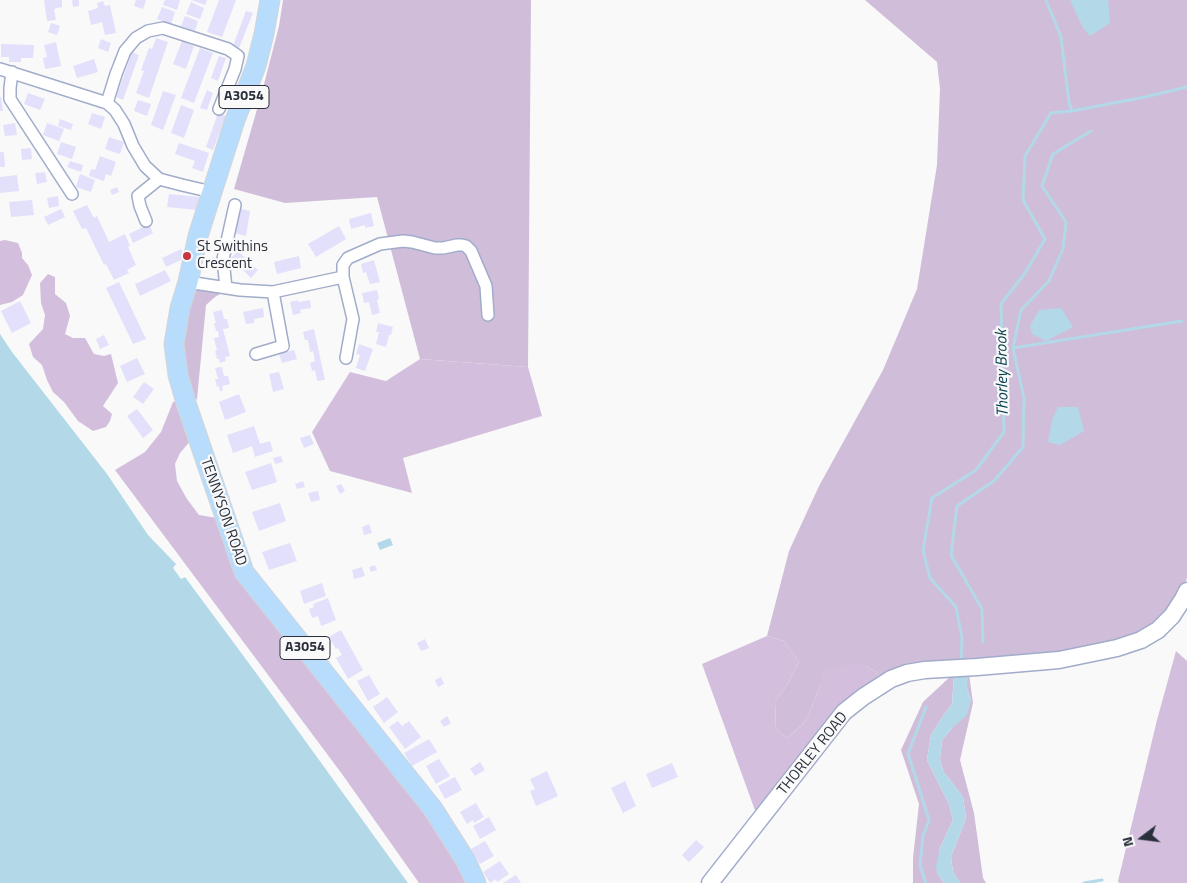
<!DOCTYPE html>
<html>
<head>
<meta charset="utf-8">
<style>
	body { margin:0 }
	#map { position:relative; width:1187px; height:883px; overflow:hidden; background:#f9f9f9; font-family:"Titillium Web",sans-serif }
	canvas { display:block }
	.north { position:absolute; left:1117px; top:813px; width:50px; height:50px; -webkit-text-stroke:4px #f9f9f9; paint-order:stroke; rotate:255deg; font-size:14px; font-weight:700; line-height:20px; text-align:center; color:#2a2f3b }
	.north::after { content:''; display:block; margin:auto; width:18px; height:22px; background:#2a2f3b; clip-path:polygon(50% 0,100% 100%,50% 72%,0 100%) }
</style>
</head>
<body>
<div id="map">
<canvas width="1187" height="883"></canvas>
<div class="north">N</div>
</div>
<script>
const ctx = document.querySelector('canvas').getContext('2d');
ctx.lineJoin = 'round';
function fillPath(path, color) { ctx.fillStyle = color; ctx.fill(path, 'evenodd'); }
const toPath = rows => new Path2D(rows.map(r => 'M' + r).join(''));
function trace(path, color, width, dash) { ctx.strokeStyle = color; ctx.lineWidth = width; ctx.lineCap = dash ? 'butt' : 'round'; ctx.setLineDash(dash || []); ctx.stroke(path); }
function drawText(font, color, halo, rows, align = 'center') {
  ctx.font = font + ' "Titillium Web",sans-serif'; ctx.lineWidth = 4.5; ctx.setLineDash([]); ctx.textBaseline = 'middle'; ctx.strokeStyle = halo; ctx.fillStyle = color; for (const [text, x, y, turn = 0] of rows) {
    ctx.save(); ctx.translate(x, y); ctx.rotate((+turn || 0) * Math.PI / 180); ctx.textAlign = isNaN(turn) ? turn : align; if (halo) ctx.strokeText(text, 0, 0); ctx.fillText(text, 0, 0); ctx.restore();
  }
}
fillPath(toPath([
	[283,0,531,0,528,367,420,359,377,197,285,203,234,189,262,92,279,26],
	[865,0,1187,0,1187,577,1183,593,1165,617,1125,642,881,678,875,671,866,666,825,669,818,692,805,722,787,738,776,729,775,702,787,685,799,662,784,641,767,636,789,551,819,486,883,370,917,289,937,165,940,89,937,62],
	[188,282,230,288,215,297,206,305,197,399,187,406,176,326],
	[953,674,969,674,973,703,960,760,974,813,983,878,986,883,960,883,953,872,951,857,966,818,963,797,943,771,940,759,942,740,952,728,971,701,967,688,954,676,952,704,941,719,931,735,927,760,949,804,953,820,940,848,937,873,944,883,913,883,913,858,919,804,901,750,923,702]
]), '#d0bdda');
fillPath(toPath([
	[5,240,18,243,22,253,22,258,28,265,32,275,23,295,12,302,0,305,0,241],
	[48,274,55,277,55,294,66,303,70,316,65,334,73,338,85,338,94,354,104,356,111,354,118,383,103,406,112,414,110,421,106,427,93,431,78,421,64,402,53,392,47,380,42,365,33,357,29,344,43,329,45,315,41,303,40,283],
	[420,359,528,367,542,416,403,458,412,493,330,471,312,432,350,372,386,381],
	[180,399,192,439,180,453,175,464,177,481,187,499,199,515,217,518,235,570,428,813,469,883,419,883,342,774,115,470,145,452,161,432,173,402],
	[767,636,784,641,799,662,787,685,775,702,776,729,787,738,805,722,818,692,824,669,838,666,857,664,866,666,875,671,881,678,757,816,702,664],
	[1176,651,1187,661,1187,883,1119,883,1118,881,1157,720]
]), '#d3bfdd');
fillPath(toPath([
	[1070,0,1108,0,1110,23,1090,36,1083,28],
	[1061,308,1073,327,1046,341,1032,334,1030,326,1039,310],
	[0,334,12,352,107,474,148,535,176,564,173,568,181,579,185,577,262,681,408,883,0,883],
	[1058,407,1078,407,1084,431,1060,445,1048,442,1052,420],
	[390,538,393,545,380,550,377,543],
	[954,675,968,675,967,688,971,701,967,715,952,728,942,740,940,759,943,771,963,797,966,818,951,857,953,872,960,883,944,883,937,873,936,866,940,848,953,820,949,804,927,760,931,735,941,719,952,704]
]), '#b3d9e9');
trace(toPath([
	[1046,0,1061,37,1069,102,1072,111],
	[1013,348,1182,321],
	[983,642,982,609,951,555,957,506,994,481,1023,447,1024,398,1013,348,1021,310,1049,281,1063,249,1066,222,1042,186,1053,154,1091,131],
	[961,662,962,638,956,607,930,578,923,550,932,498,976,470,1004,432,1001,304,1025,273,1045,239,1023,200,1025,156,1051,113,1072,111,1145,97,1187,87],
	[926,883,920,865,923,836,929,820,920,791,908,754,926,707],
	[1084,883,1102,880]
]), '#b3d9e9', 3);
fillPath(toPath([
	[44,0,62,0,62,7,54,9,56,20,47,21],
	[72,0,79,0,79,6,73,7],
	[136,0,146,0,143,9,134,6],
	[165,0,180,0,177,10,163,5],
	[191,0,207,0,205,5],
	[219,0,236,0,222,37,207,32],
	[103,1,105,6,110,5,116,33,105,35,102,22,91,25,88,11,98,8,97,3],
	[191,2,204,8,200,19,186,14],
	[162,7,175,12,171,24,157,19],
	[246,11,253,13,239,48,233,46],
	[185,16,198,21,195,31,181,26],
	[51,23,60,26,57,35,48,32],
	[156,38,168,42,149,98,136,93,144,71,141,70,149,48,152,49],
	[101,39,111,43,108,52,98,48],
	[182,41,194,46,186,69,173,64],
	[56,42,61,66,45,69,43,58,47,57,44,45],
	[1,44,34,45,33,58,21,58,21,62,9,62,9,57,1,57],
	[200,48,213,53,194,103,181,98],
	[132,52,139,55,123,100,116,97],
	[219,56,226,58,218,81,211,78],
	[94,59,98,72,77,78,73,66],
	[207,90,213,93,207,110,200,108],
	[163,91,176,95,163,130,151,125],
	[28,93,45,99,40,110,24,104],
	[0,97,1,97,3,111,0,111],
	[138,100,151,104,147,116,134,111],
	[181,105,194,110,184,138,171,133],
	[92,113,105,117,101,129,88,124],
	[218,113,226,116,213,150,206,147],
	[60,119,73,124,71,130,58,126],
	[15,123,17,135,5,136,3,125],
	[47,123,64,129,59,141,43,135],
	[109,137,124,142,120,154,105,149],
	[61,142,76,147,72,159,57,154],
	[179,143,209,153,203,172,192,168,195,161,175,154],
	[31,148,32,159,22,160,21,149],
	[0,152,4,152,5,167,0,167],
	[100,156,116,162,111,176,106,174,104,181,89,176,91,169,95,170],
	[70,161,83,165,81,172,67,167],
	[45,172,47,182,37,184,35,173],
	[80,174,95,180,91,192,76,187],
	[17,175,19,191,0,193,0,177],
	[117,187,119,192,112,195,110,190],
	[169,194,199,197,197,210,167,207],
	[58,196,59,206,49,208,47,198],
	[32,200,34,215,11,217,9,202],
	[87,205,94,218,97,216,109,242,125,234,130,246,128,247,136,265,127,270,129,273,114,280,106,264,104,265,86,228,82,229,73,211],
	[238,208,250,211,246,236,234,233],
	[61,209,65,217,48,225,44,217],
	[371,213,374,226,365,228,365,225,351,229,349,219],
	[149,224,153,233,133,243,129,234],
	[339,226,346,239,316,257,308,244],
	[181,249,185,258,166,267,162,258],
	[238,251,258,270,251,278,231,258],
	[299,256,301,268,277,274,274,262],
	[374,260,380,282,370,284,366,272,363,273,361,264],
	[165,270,171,281,140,296,135,284],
	[119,282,146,339,133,344,106,288],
	[377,290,379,299,377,300,380,313,372,315,369,302,364,303,362,293],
	[298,300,298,302,310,300,311,308,300,310,301,313,293,315,290,302],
	[20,301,31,323,12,333,1,311],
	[263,308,264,317,254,319,254,323,246,324,243,312],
	[222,310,224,319,227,319,229,328,223,329,230,356,225,357,226,361,220,363,219,359,217,359,215,351,217,350,214,338,219,337,218,331,216,331,214,323,216,323,213,312],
	[378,323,393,327,391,335,389,335,386,347,376,344,379,332,376,332],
	[314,329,325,380,317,381,315,370,312,371,310,363,315,361,313,351,310,352,308,340,305,340,303,332],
	[104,335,109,345,100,349,96,339],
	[359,344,373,349,365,371,356,368,360,355,356,354],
	[294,350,297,359,282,363,279,354],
	[137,358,145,374,127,382,120,366],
	[222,367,224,376,228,376,230,384,222,386,223,391,220,391,219,386,217,387,215,379,218,379,215,368],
	[279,372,284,389,273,392,269,374],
	[144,382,154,389,143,404,133,397],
	[239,394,246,412,225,420,219,402],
	[137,409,153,430,143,438,127,416],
	[254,426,260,444,270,441,273,451,255,457,252,446,233,453,227,435],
	[310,435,314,444,304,448,300,438],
	[281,456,283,462,275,464,273,458],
	[271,463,277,482,252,490,245,472],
	[303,481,305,487,297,489,295,484],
	[341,484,345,491,340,494,336,486],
	[318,491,320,500,311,502,308,493],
	[280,503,286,521,259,531,252,512],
	[369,524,372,533,364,535,362,527],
	[290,543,297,561,269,570,262,552],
	[375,565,377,570,371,572,369,567],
	[362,567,365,576,354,579,352,570],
	[322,583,326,596,304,604,300,591],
	[328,598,336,620,321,626,318,616,312,618,309,609,314,607,313,604],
	[341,630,363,670,348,679,336,658,342,655,338,648,336,649,329,637],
	[425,639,429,648,421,651,417,643],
	[369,675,380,694,368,701,357,681],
	[441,677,444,684,438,687,435,680],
	[387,697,398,712,384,723,373,707],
	[447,716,451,723,444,727,440,721],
	[398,721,402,726,409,721,421,737,405,749,389,727],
	[429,739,437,752,412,766,404,753],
	[439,759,450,776,436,784,426,766],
	[480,762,485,770,475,776,470,769],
	[672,763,678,777,652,788,646,774],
	[547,771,558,796,536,806,530,791,535,789,530,779],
	[455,777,462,790,445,799,438,786],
	[625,781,636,806,623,813,611,788],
	[476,803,484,817,474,823,473,820,467,824,460,812],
	[489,817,496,830,480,839,473,826],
	[696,840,704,847,689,862,682,855],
	[485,841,494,856,480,864,471,849],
	[500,861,509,874,497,882,496,879,490,883,483,872],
	[516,875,521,883,503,883]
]), '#e3e0fb');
const street = toPath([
	[0,69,107,103,115,110,124,124,133,146,145,166,159,179,182,185,212,192],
	[12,72,10,88,10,99,72,194],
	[107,103,116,74,125,51,136,38,148,31,163,28,228,49,238,56,235,69,219,109],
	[146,221,140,206,138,196,159,179],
	[188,282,240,290,273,292,283,346,256,354],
	[226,288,223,259,235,205],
	[273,292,343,277],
	[346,358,353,319,343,277,343,265,348,258,380,244,403,241,412,242,435,248,443,248,457,245,462,245,466,246,471,251,486,286,488,315]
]);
const secondary = toPath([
	[710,883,844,712,863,697,891,679,907,673,925,670,977,667,1059,660,1117,648,1141,640,1158,630,1172,616,1183,599,1187,591]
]);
const primary = toPath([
	[270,0,264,34,256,66,235,120,212,192,198,236,188,282,180,308,174,344,178,375,187,406,244,572,433,809,466,861,476,883]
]);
trace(street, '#a1acca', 14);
trace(secondary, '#a1acca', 19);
trace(primary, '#d4d5d8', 21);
trace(street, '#fff', 11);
trace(secondary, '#fff', 16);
trace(primary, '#b7dcfc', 19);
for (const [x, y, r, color] of [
	[187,256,5,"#c53542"]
]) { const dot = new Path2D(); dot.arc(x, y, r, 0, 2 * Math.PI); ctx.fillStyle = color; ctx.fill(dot); trace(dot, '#f9f9f9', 2); }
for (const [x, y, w] of [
	[244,97,50],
	[305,648,50]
]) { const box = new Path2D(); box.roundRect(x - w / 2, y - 11.5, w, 23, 4); ctx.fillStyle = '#f9f9f9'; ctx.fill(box); trace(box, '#2a2f3b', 1); }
drawText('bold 14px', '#2a2f3b', null, [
	["A3054",244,97],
	["A3054",305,648]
]);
drawText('15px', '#2a2f3b', '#f9f9f9', [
	["St Swithins",197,247],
	["Crescent",197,264]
], 'left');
drawText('15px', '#2a2f3b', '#f9f9f9', [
	["TENNYSON ROAD",223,512,71],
	["THORLEY ROAD",813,754,-51]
]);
drawText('italic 16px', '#053d4e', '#f9f9f9', [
	["Thorley Brook",1003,373,-91]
]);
</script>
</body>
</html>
